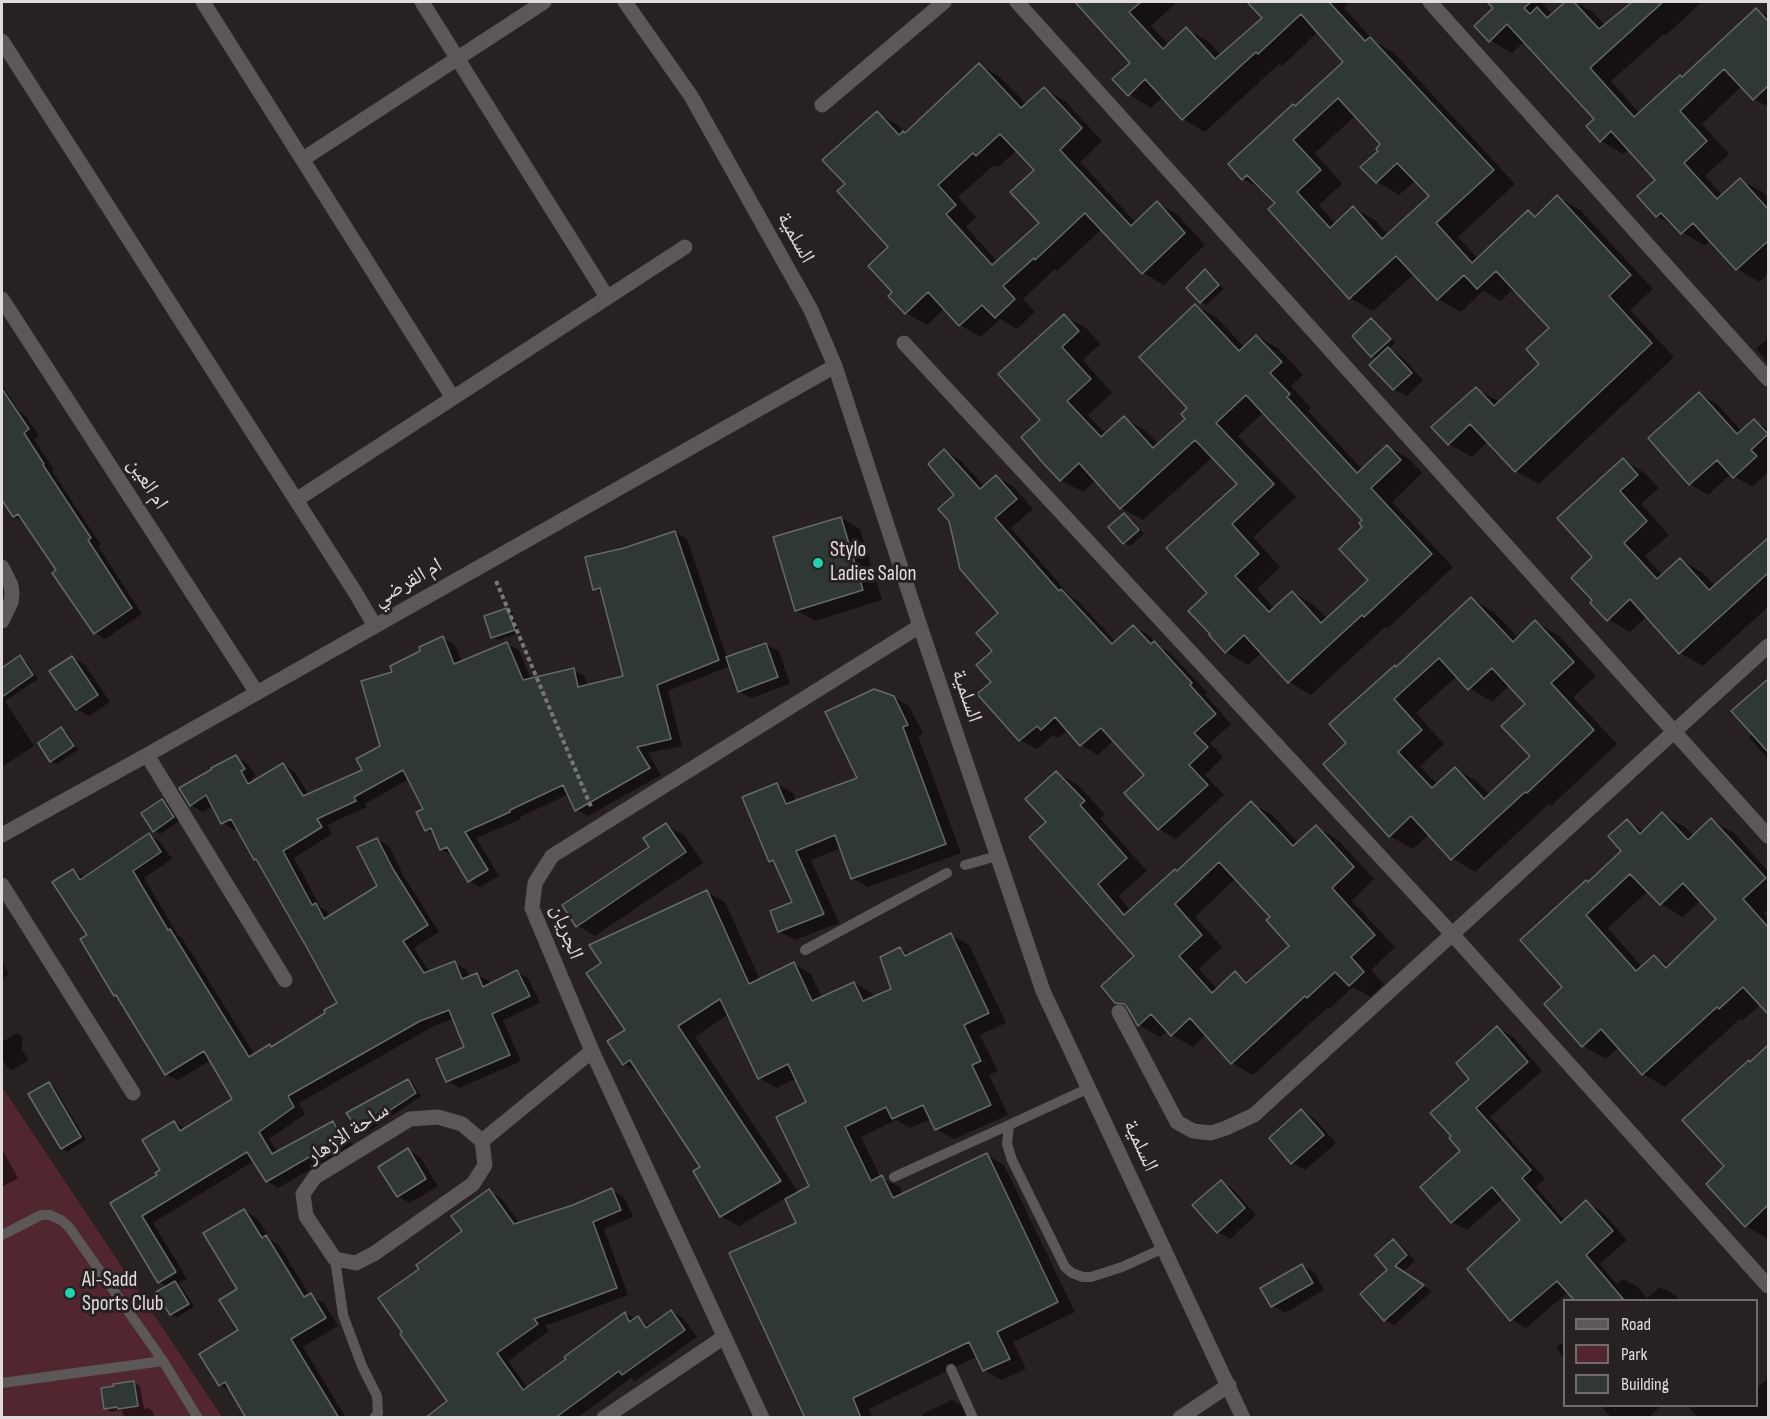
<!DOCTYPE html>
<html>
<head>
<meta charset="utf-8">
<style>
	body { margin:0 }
	#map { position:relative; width:1770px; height:1419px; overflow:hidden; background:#282122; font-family:"Sofia Sans Condensed",sans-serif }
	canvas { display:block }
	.frame { position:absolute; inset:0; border:3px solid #e0dbdc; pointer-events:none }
	.legend { position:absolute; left:1563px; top:1299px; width:195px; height:108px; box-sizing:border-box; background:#282122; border:2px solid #726b6c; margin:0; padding:8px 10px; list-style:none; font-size:18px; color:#e0dbdc }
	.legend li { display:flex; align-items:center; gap:12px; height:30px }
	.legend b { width:30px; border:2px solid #726b6c }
</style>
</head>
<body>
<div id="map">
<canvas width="1770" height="1419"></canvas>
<div class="frame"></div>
<ul class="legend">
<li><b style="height:8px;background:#5c5858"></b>Road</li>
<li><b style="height:16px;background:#51262e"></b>Park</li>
<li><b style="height:16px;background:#303836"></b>Building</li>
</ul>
</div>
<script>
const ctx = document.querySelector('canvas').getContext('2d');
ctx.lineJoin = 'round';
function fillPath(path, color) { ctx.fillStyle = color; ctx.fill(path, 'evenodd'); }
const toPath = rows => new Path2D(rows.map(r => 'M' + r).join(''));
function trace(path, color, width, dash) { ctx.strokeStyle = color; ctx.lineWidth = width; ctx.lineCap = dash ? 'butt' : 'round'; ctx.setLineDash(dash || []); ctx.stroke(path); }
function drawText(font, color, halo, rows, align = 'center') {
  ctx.font = font + ' "Sofia Sans Condensed","Noto Naskh Arabic",sans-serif'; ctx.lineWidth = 6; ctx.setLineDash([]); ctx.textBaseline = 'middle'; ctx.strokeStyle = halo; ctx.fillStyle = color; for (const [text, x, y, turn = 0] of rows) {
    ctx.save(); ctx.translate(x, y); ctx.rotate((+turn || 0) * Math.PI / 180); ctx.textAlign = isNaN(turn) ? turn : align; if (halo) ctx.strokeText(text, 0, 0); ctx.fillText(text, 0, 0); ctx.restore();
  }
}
fillPath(toPath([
	[2,1087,222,1417,2,1417]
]), '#51262e');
fillPath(toPath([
	[1077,2,1172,2,1175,4,1151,26,1169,45,1186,29,1209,42,1221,56,1264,18,1249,2,1345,2,1348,4,1344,8,1374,41,1393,52,1515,184,1458,237,1478,259,1529,212,1537,217,1558,197,1580,210,1653,289,1630,310,1674,357,1539,484,1516,471,1488,441,1472,457,1449,444,1476,389,1500,402,1541,364,1551,328,1514,288,1501,301,1483,291,1461,312,1438,299,1415,273,1373,311,1350,298,1270,209,1277,204,1266,192,1243,179,1296,108,1345,62,1318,32,1282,66,1279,64,1205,132,1183,119,1163,97,1151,108,1129,94,1132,63],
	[1356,115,1382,144,1380,151,1377,182,1399,195,1416,180,1431,196,1388,235,1376,221,1354,208,1336,225,1319,205,1342,184,1315,153],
	[1489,2,1541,2,1553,15,1568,2,1575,2,1593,12,1605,25,1631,2,1702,2,1666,35,1664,34,1611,81,1640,114,1683,78,1757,9,1768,16,1768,107,1754,99,1742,86,1702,124,1729,154,1705,176,1723,196,1740,180,1763,192,1768,199,1768,274,1759,282,1737,269,1711,240,1705,246,1657,216,1639,197,1657,180,1629,149,1623,154,1601,141,1596,119,1525,41,1512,53,1490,40,1495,9],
	[980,65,1000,77,1027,105,1044,89,1065,101,1102,141,1080,162,1136,223,1157,203,1178,215,1205,245,1164,285,1143,273,1102,229,1057,271,1055,269,1023,299,1035,312,1017,329,1000,319,981,337,960,325,945,308,927,325,906,313,894,292,890,247,847,185,877,113,898,125,906,134],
	[1017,150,1036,170,1041,223,998,262,966,227,976,217,958,197,994,165,998,167],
	[1205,271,1211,275,1224,289,1206,305,1201,302],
	[1195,305,1217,318,1245,348,1257,336,1279,349,1303,375,1291,386,1311,408,1308,411,1362,469,1387,446,1409,459,1422,473,1392,502,1453,567,1387,629,1385,627,1311,695,1289,682,1262,652,1248,665,1226,652,1211,635,1209,593,1239,484,1213,457,1143,520,1121,508,1096,480,1083,492,1061,480,1042,420,1064,316,1086,328,1100,344,1083,360,1112,393,1088,415,1106,434,1124,418,1146,431,1159,445,1187,419],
	[1264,412,1364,520,1370,581,1327,619,1314,605,1292,592,1274,608,1257,589,1280,567,1253,537,1296,497,1238,436],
	[1371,320,1377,323,1395,343,1389,349,1401,356,1423,380,1407,396,1394,389,1378,359,1372,356,1354,336],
	[1768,338,1768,363,1756,349],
	[2,385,20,412,25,415,39,436,34,439,54,470,52,471,101,545,98,546,142,614,105,639,95,633,58,570,24,522,14,516,2,497,2,489,11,483,2,470],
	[1699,394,1717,404,1742,432,1754,420,1768,429,1768,472,1752,487,1731,474,1708,495,1690,484,1650,439],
	[945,451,961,461,985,487,997,477,1013,486,1033,509,1011,528,1071,597,1078,601,1116,642,1134,627,1150,636,1159,646,1170,653,1208,693,1205,695,1231,724,1210,743,1223,757,1205,775,1224,795,1176,839,1159,829,1126,793,1146,775,1114,740,1098,755,1081,745,1068,730,1058,738,1053,735,1037,749,1020,740,993,682,994,651,1000,613,956,495],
	[1623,460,1645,473,1659,488,1641,504,1669,535,1645,556,1663,576,1681,560,1703,573,1715,586,1730,575,1768,540,1768,607,1703,666,1680,653,1647,616,1630,632,1608,619,1594,558],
	[1124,515,1130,518,1144,534,1130,546,1124,543],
	[841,518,860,529,882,600,815,621,796,610],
	[675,532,687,539,727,658,766,644,779,651,790,684,751,698,739,691,730,666,668,691,682,746,648,753,661,775,588,816,577,810,569,794,520,817,521,819,476,838,499,876,480,887,469,881,453,856,441,849,436,835,426,830,425,810,409,779,365,804,367,807,327,825,332,834,294,858,321,908,327,911,330,917,379,886,377,839,389,846,404,877,439,932,414,948,430,973,455,963,467,970,470,977,477,975,489,981,490,985,517,971,528,978,540,1003,503,1020,521,1061,459,1088,448,1081,438,1060,466,1048,454,1018,432,1027,299,1103,305,1114,269,1139,278,1153,333,1122,344,1129,353,1145,278,1188,267,1181,254,1161,153,1223,187,1279,178,1284,181,1286,194,1307,177,1317,171,1314,168,1287,159,1282,112,1203,159,1175,162,1170,174,1122,186,1129,234,1099,211,1060,178,1080,166,1074,120,998,115,995,90,935,73,870,84,877,149,835,160,842,172,859,144,878,178,935,182,938,255,1055,270,1046,272,1048,327,1013,339,1003,260,862,255,859,238,828,234,830,223,823,213,805,203,812,191,805,236,757,248,764,256,776,252,778,254,782,283,765,295,772,309,795,364,770,381,747,394,673,443,638,455,645,462,662,507,644,519,650,531,680,573,670,585,676,588,686,625,677,603,593,595,589,625,549],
	[1471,599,1494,612,1519,639,1536,622,1559,636,1596,676,1573,697,1617,744,1551,806,1549,804,1475,872,1452,858,1429,834,1413,849,1390,836,1348,743,1397,668],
	[1457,676,1469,688,1492,702,1510,685,1527,704,1532,756,1490,795,1478,782,1455,769,1438,785,1420,766,1444,744,1416,713],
	[507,609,513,613,520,633,498,640,493,637],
	[72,657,85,665,110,702,89,716,77,709],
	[21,659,27,662,38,679,5,701,34,746,2,767,2,672],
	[1768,679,1768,759,1749,737,1754,733,1734,711],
	[893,697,909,706,923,734,918,736,961,853,868,887,852,878,841,848,811,860,839,923,795,940,779,931,794,903,777,865,770,861,777,784,793,793,796,802,859,779],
	[61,729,67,732,78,750,57,764,51,761],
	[1057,773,1078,785,1105,814,1100,818,1147,871,1118,896,1131,911,1178,872,1251,803,1272,815,1298,843,1316,827,1337,839,1374,879,1352,901,1395,947,1371,970,1384,984,1371,997,1353,987,1329,1009,1327,1008,1253,1075,1232,1063,1206,1034,1193,1047,1172,1035,1168,1030,1160,1037,1139,1025,1130,1010,1116,1002,1136,956,1048,822],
	[1236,878,1272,917,1291,946,1250,982,1235,973,1217,989,1199,969,1222,947,1195,917],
	[162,800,168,804,179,821,160,834,154,830],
	[1663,814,1685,827,1694,836,1711,820,1734,833,1768,871,1768,909,1764,913,1768,917,1768,1012,1761,1004,1742,1021,1740,1019,1665,1087,1643,1074,1619,1047,1606,1059,1583,1046,1567,1028,1565,987,1589,884,1624,851,1627,821,1644,831],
	[1648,891,1661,904,1683,917,1701,900,1718,919,1670,966,1654,956,1642,967,1608,928],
	[666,825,684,835,703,863,595,936,577,925,651,848],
	[707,892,725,902,760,980,794,964,811,974,822,998,854,983,872,993,874,998,893,990,900,948,911,955,951,935,969,945,1006,1023,980,1035,998,1071,989,1075,1008,1115,954,1139,936,1129,931,1119,910,1128,896,1120,861,1137,881,1178,900,1187,903,1195,987,1155,1004,1165,1075,1312,1013,1342,1026,1369,1002,1380,984,1370,978,1356,869,1409,873,1418,806,1418,798,1223,786,1198,739,1226,721,1216,702,1167,640,1073,624,1064,627,1030],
	[729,1014,759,1078,777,1088,797,1078,808,1103,811,1186,799,1193,695,1037],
	[2,962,9,974,2,979],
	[1498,1028,1513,1037,1542,1071,1490,1117,1545,1179,1536,1187,1565,1221,1586,1202,1601,1211,1627,1240,1600,1264,1617,1284,1623,1279,1638,1287,1647,1298,1660,1287,1675,1295,1680,1300,1575,1300,1568,1292,1526,1328,1511,1319,1522,1220,1503,1198,1467,1230,1452,1222,1471,1079],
	[17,1033,22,1036,22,1050,29,1060,12,1070,7,1067,2,1059,2,1042],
	[1768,1047,1768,1239,1746,1226,1726,1166,1751,1063],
	[408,1081,413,1084,421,1096,365,1134,360,1130],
	[49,1083,54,1087,86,1140,67,1152,62,1148],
	[1301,1111,1314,1118,1336,1143,1305,1170,1292,1163],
	[2,1149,18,1178,2,1187],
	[408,1150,420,1157,438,1186,410,1203,398,1196],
	[1221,1182,1233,1189,1256,1215,1230,1239,1218,1232],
	[612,1190,624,1197,633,1217,604,1229,628,1295,545,1326,549,1331,508,1361,528,1388,625,1313,636,1319,638,1318,651,1326,671,1311,683,1318,697,1337,635,1381,631,1378,577,1418,427,1418,449,1402,421,1269,464,1231,489,1191,501,1198,520,1224,573,1207],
	[244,1211,257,1218,271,1240,279,1245,310,1296,324,1303,338,1326,303,1347,346,1418,248,1418,232,1392,220,1385,240,1330,239,1289],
	[1393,1241,1403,1247,1415,1261,1403,1272,1432,1291,1394,1325,1385,1320],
	[1302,1265,1315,1273,1324,1290,1285,1313,1273,1306],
	[1564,1341,1564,1358,1556,1348],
	[1768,1378,1768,1418,1698,1418,1688,1406,1756,1406,1756,1389],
	[134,1382,140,1386,144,1409,148,1408,153,1411,154,1418,124,1418,122,1410,111,1412,105,1408],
	[952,1400,965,1407,970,1418,923,1418,922,1414],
	[1601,1406,1661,1406,1648,1418,1612,1418]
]), '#0007');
const building = toPath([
	[1075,2,1141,2,1129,12,1163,49,1186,27,1215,59,1262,18,1247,2,1329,2,1365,41,1370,37,1494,170,1436,223,1472,263,1528,210,1535,217,1557,195,1631,275,1609,296,1652,343,1515,472,1470,424,1448,445,1431,427,1476,387,1494,406,1539,364,1526,349,1549,328,1496,271,1477,289,1464,275,1437,300,1396,256,1349,299,1268,209,1275,203,1247,175,1242,180,1228,164,1293,104,1295,106,1343,62,1301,14,1258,54,1256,52,1182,120,1145,79,1128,96,1112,79,1130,63,1075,2],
	[1338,98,1380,144,1376,149,1378,151,1360,167,1376,183,1397,163,1429,196,1382,239,1353,206,1330,228,1297,192,1321,170,1293,140,1338,98],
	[1487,2,1531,2,1524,8,1530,14,1537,7,1547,18,1565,2,1574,2,1599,29,1632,2,1663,2,1590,68,1634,117,1680,75,1682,77,1756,8,1768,21,1768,86,1753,100,1724,69,1680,111,1707,141,1684,163,1717,199,1740,178,1768,209,1768,241,1736,270,1693,223,1681,234,1661,213,1656,217,1637,196,1655,180,1611,131,1600,142,1586,126,1594,119,1507,24,1489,42,1474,26,1493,8,1487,2],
	[979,63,1021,108,1044,87,1058,102,1082,128,1060,150,1131,226,1157,201,1185,233,1142,274,1085,213,1035,260,1034,258,1003,286,1015,299,995,318,982,305,959,326,928,292,905,314,888,296,892,292,868,266,888,247,837,191,845,184,822,160,877,111,899,135,903,131,905,133,979,63],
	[1000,134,1034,170,1010,192,1039,223,992,265,946,214,956,205,938,185,973,153,976,156,1000,134],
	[1205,269,1219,285,1200,303,1186,288,1205,269],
	[1195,304,1239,351,1256,335,1282,362,1270,373,1290,394,1287,397,1357,473,1387,445,1401,460,1371,488,1432,554,1364,617,1362,615,1288,683,1244,635,1225,653,1209,635,1210,634,1188,611,1207,593,1166,548,1237,484,1195,440,1120,509,1079,463,1060,481,1043,463,1021,437,1040,420,998,374,1064,314,1079,331,1062,347,1091,379,1067,401,1101,437,1124,416,1153,448,1185,419,1181,414,1187,408,1139,357,1195,304],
	[1246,395,1362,520,1359,523,1362,527,1339,549,1368,580,1321,623,1292,591,1269,612,1235,576,1259,554,1232,524,1274,484,1216,423,1246,395],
	[1371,318,1391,339,1371,357,1352,336,1371,318],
	[1388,347,1412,373,1393,390,1369,365,1388,347],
	[2,389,29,429,24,433,44,464,43,465,91,538,88,540,132,608,94,634,52,573,56,570,18,514,13,517,2,500,2,389],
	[1699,392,1737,434,1754,419,1768,434,1751,450,1757,456,1733,478,1717,460,1689,485,1648,438,1699,392],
	[944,449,980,489,996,475,1017,499,995,518,1059,591,1061,589,1112,644,1133,625,1151,644,1154,641,1192,683,1190,685,1216,714,1194,733,1208,747,1189,765,1208,785,1158,830,1124,793,1144,775,1101,728,1080,746,1055,717,1041,730,1037,726,1019,741,977,694,991,682,976,665,992,651,976,633,998,613,960,569,949,521,938,509,954,495,928,464,944,449],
	[1623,458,1638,475,1620,491,1647,521,1624,543,1657,579,1680,558,1709,590,1768,538,1768,573,1679,654,1630,599,1607,621,1590,603,1592,600,1571,578,1592,557,1557,518,1623,458],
	[1124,513,1139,530,1123,544,1108,527,1124,513],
	[841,517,863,590,795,611,773,537,841,517],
	[675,531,719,660,657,685,671,739,637,747,650,768,575,811,563,785,510,810,510,812,465,832,488,870,468,882,447,847,440,850,431,828,425,831,416,812,423,809,403,770,354,797,356,801,317,819,322,827,283,851,312,905,316,903,324,919,377,886,357,847,377,838,393,869,428,925,403,941,424,973,455,961,462,979,477,973,483,987,517,970,530,996,492,1014,510,1055,446,1082,436,1059,464,1047,449,1010,420,1021,288,1096,294,1107,259,1132,272,1154,333,1121,342,1138,266,1182,247,1152,142,1216,176,1272,158,1283,110,1203,157,1175,155,1173,160,1170,142,1140,174,1121,180,1131,232,1099,204,1051,165,1075,116,995,114,996,100,973,80,939,87,935,52,882,73,869,80,880,149,833,161,852,133,871,168,930,170,929,249,1057,270,1044,271,1047,325,1013,324,1010,337,1003,306,946,256,859,254,860,231,819,221,824,206,795,190,806,179,788,212,769,211,768,236,755,245,769,241,771,248,784,283,763,303,796,362,770,356,759,380,746,361,681,392,672,390,666,420,651,419,647,443,636,454,664,507,642,523,680,574,668,578,687,623,676,600,588,593,590,585,557,624,548,675,531],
	[1471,597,1513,642,1535,620,1574,662,1551,683,1594,730,1527,793,1525,792,1451,860,1411,816,1389,837,1323,764,1346,743,1329,724,1395,665,1396,667,1471,597],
	[1439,658,1468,690,1492,668,1525,704,1501,726,1530,756,1484,799,1455,767,1432,788,1398,752,1422,730,1394,699,1439,658],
	[507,608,515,630,491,638,484,616,507,608],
	[766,643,778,677,738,692,726,657,766,643],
	[20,655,33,675,2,697,2,668,20,655],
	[72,656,98,695,76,710,49,671,72,656],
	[1768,679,1768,752,1731,711,1768,679],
	[874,689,894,696,908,725,903,727,946,844,851,879,835,835,796,851,824,914,778,932,770,911,792,902,773,860,769,862,742,797,777,783,786,804,857,778,825,712,874,689],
	[61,727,74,746,50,762,38,743,61,727],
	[1056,771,1085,801,1080,805,1127,858,1098,884,1124,915,1175,869,1177,871,1251,801,1293,846,1316,825,1354,867,1332,888,1375,935,1351,957,1364,972,1349,986,1335,972,1307,998,1305,996,1231,1064,1190,1018,1171,1036,1151,1014,1138,1026,1127,1007,1124,1004,1115,1003,1101,986,1134,956,1029,837,1046,822,1025,799,1056,771],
	[1219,862,1270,917,1266,920,1289,946,1246,983,1235,971,1212,993,1179,956,1202,935,1175,904,1219,862],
	[162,799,174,817,153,832,141,813,162,799],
	[1662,812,1688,840,1711,818,1766,878,1743,899,1768,927,1768,1014,1743,987,1719,1009,1717,1007,1642,1075,1601,1029,1582,1047,1566,1029,1544,1004,1562,987,1520,940,1586,880,1588,882,1621,851,1608,836,1627,819,1640,834,1662,812],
	[1630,874,1660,905,1683,883,1716,919,1666,968,1654,955,1636,971,1586,915,1630,874],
	[666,823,686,852,576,927,562,905,649,847,643,838,666,823],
	[707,890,749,984,794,962,812,1001,854,982,863,1001,891,989,880,957,900,947,905,956,951,933,989,1013,964,1025,981,1061,972,1065,991,1105,935,1130,923,1105,892,1119,886,1107,845,1127,871,1181,882,1175,893,1198,987,1153,1058,1302,997,1332,1010,1359,983,1371,969,1342,853,1398,861,1418,805,1418,729,1253,796,1223,785,1199,809,1186,776,1117,806,1102,788,1064,758,1079,720,999,678,1026,781,1181,720,1217,693,1171,700,1167,630,1060,623,1065,607,1041,625,1030,586,973,601,963,589,945,707,890],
	[1497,1026,1528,1062,1476,1108,1531,1170,1522,1178,1561,1223,1586,1200,1613,1231,1586,1255,1624,1300,1574,1300,1557,1281,1510,1321,1467,1269,1520,1220,1492,1187,1451,1223,1420,1187,1460,1151,1449,1138,1451,1136,1430,1113,1469,1079,1456,1063,1497,1026],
	[1768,1045,1768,1205,1745,1227,1706,1184,1724,1166,1682,1120,1749,1060,1750,1062,1768,1045],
	[408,1079,416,1093,359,1131,346,1113,408,1079],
	[49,1082,81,1137,61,1149,28,1094,49,1082],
	[1301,1109,1324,1135,1291,1164,1269,1138,1301,1109],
	[408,1148,426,1179,397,1197,378,1167,408,1148],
	[1221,1180,1245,1208,1217,1233,1192,1205,1221,1180],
	[612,1188,621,1210,593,1222,617,1288,534,1319,538,1324,497,1353,523,1390,566,1359,564,1357,625,1312,629,1322,638,1316,646,1328,671,1310,685,1330,622,1375,619,1371,555,1418,425,1418,447,1401,400,1334,402,1332,378,1298,419,1269,416,1265,462,1231,451,1216,489,1189,514,1224,573,1205,612,1188],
	[244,1209,262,1238,266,1235,304,1297,311,1293,326,1318,291,1339,339,1418,246,1418,225,1382,219,1386,199,1354,238,1330,219,1300,237,1289,203,1233,244,1209],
	[1393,1239,1407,1255,1395,1266,1424,1285,1384,1321,1360,1294,1387,1270,1375,1255,1393,1239],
	[1302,1264,1313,1283,1271,1307,1260,1288,1302,1264],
	[175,1281,189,1304,170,1315,156,1292,175,1281],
	[134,1381,138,1406,118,1409,117,1407,104,1409,101,1388,114,1386,113,1384,134,1381]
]);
fillPath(building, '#303836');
trace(building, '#626b68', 1.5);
trace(toPath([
	[496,581,592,809]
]), '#7a7475', 4, [4.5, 3]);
trace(toPath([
	[965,865,997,856],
	[805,950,947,873],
	[1089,1088,1009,1125,1007,1144,1012,1160,1065,1267,1072,1273,1083,1277,1091,1277,1122,1267,1164,1248],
	[894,1177,1009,1125],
	[2,1235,41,1215,50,1215,61,1220,69,1227,163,1361,198,1418],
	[335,1259,343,1315,362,1366,377,1396,378,1413,374,1418],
	[951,1369,973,1418],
	[2,1383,163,1361]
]), '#5c5858', 10);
trace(toPath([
	[203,2,453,398],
	[422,2,607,297],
	[625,2,691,96,811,310,835,366,920,626,1043,991,1243,1418],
	[1017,2,1768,836],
	[1430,2,1768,379],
	[2,41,355,592,375,626],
	[822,105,944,2],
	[303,159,544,2],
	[2,299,257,693],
	[904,343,1453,935,1768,1286],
	[296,500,685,247],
	[2,567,11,585,12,594,11,602,2,621],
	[147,755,285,980],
	[2,835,147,755,835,366],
	[2,885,133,1093],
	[1119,1012,1177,1122,1193,1131,1211,1133,1226,1128,1254,1115,1768,646],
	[438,1117,462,1124,482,1141,485,1165,473,1184,375,1253,356,1263,335,1259,306,1216,303,1194,315,1177,410,1119,438,1117],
	[482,1141,592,1051],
	[604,1418,724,1337],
	[762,1418,592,1051,532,908,535,883,552,856,920,626],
	[1180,1418,1229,1385]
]), '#5c5858', 15);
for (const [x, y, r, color] of [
	[818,563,6,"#1ed5b1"],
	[70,1293,6,"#1ed5b1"]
]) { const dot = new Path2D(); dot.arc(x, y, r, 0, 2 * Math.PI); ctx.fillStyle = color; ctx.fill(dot); trace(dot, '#282122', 2); }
drawText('21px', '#e0dbdc', '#282122', [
	["السلمية",795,238,61],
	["ام العين",147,484,57],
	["ام القرضي",408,583,-30],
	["السلمية",966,696,71],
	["الجريان",566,932,69],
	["ساحة الازهار",348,1134,-33],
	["السلمية",1140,1146,65]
]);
drawText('21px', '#e0dbdc', '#282122', [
	["Stylo",830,551],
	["Ladies Salon",830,575],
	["Al-Sadd",82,1281],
	["Sports Club",82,1305]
], 'left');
</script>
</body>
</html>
